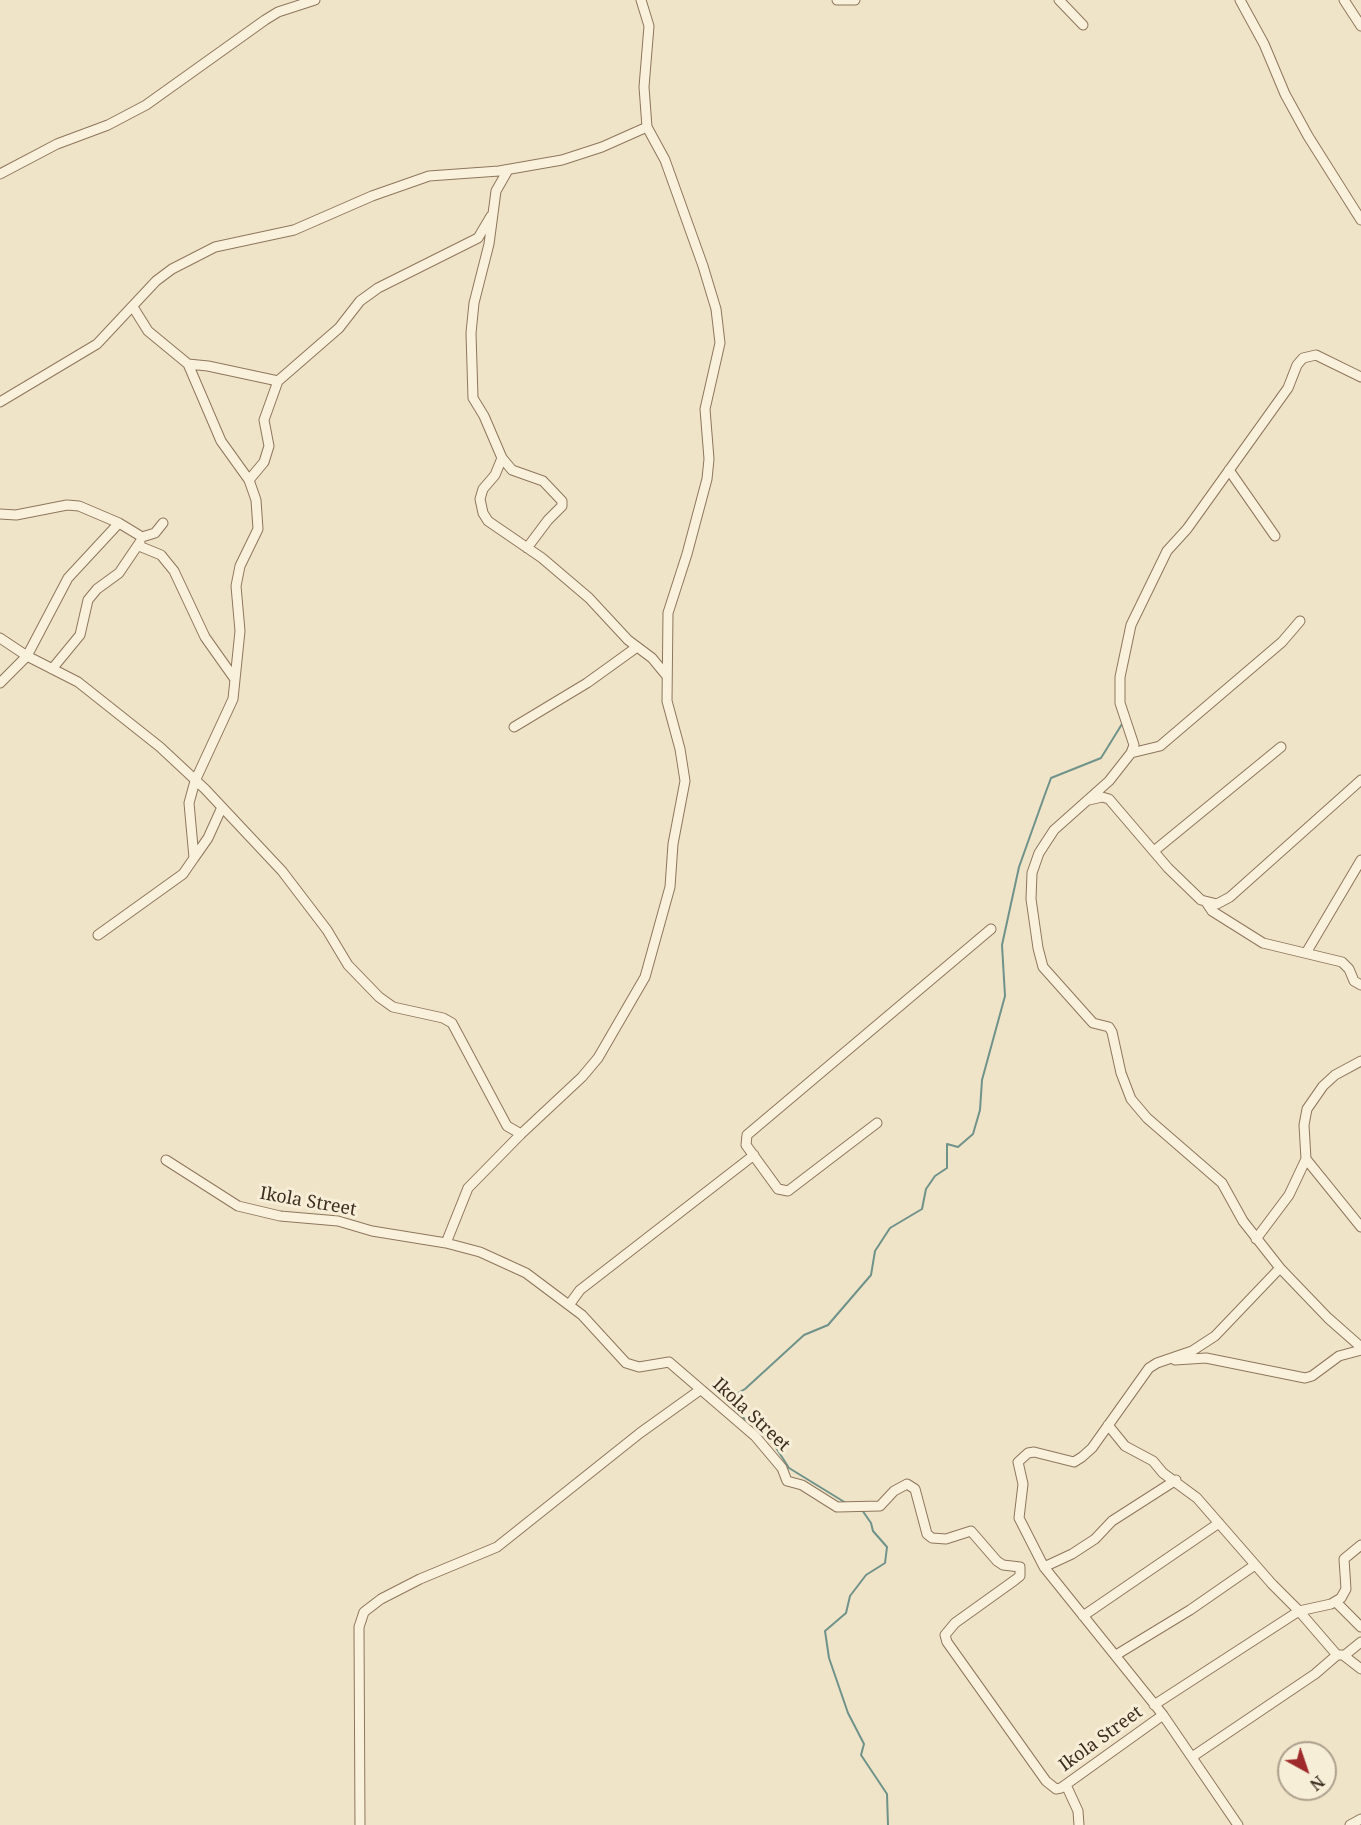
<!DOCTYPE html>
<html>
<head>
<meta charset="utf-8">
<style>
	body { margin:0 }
	#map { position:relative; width:1361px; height:1825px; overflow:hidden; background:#f0e4c8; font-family:"Noto Serif",serif }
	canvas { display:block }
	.north { position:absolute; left:1277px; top:1741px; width:60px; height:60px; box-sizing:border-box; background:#f7eed8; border:2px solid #ada18e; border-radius:50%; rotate:140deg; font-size:16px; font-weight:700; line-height:24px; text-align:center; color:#3d2e20 }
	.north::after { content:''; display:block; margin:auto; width:21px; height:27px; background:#9e2a2b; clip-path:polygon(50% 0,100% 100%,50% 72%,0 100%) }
</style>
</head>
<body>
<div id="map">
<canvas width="1361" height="1825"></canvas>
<div class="north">N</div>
</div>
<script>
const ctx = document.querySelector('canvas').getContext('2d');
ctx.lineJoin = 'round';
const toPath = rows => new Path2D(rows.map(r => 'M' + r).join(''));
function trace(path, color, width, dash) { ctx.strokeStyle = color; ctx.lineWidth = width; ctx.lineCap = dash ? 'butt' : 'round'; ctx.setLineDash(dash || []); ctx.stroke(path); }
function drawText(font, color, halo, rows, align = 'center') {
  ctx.font = font + ' "Noto Serif",serif'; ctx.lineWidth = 6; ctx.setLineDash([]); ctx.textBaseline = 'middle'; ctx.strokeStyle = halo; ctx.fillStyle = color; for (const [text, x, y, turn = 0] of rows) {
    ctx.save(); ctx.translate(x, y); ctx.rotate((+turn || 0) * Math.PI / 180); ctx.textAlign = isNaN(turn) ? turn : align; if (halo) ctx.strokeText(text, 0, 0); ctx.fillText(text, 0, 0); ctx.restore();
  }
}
trace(toPath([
	[846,1503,789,1468,764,1429,743,1418,732,1407,731,1397,745,1389,804,1335,828,1325,871,1275,875,1251,890,1228,922,1209,926,1189,935,1176,947,1168,947,1144,958,1147,973,1134,980,1110,982,1080,1005,996,1002,945,1019,867,1044,797,1051,778,1101,758,1122,724],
	[862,1510,871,1523,873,1531,887,1547,885,1563,866,1575,850,1596,846,1613,825,1631,829,1658,848,1713,864,1744,861,1755,887,1794,888,1825]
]), '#6f938a', 2);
const street = toPath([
	[837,0,855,0],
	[1059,0,1083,25],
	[1240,0,1264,44,1285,94,1308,136,1361,220],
	[1344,0,1361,26],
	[508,170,496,191,489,244,474,303,471,333,473,398,484,416,502,458,495,475,483,489,480,499,483,513,488,521,542,558,589,598,628,640,652,658,666,675],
	[0,174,57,144,108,125,146,105,265,20,278,12,315,0],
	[188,364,208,366,278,381,339,328,360,301,378,288,478,238,491,216],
	[1361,377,1316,355,1303,358,1297,365,1288,388,1187,529,1167,551,1131,625,1120,677,1120,703,1134,745,1131,753,1109,781,1054,830,1039,853,1032,873,1031,899,1038,948,1043,967,1093,1023,1109,1027,1112,1032,1121,1073,1131,1099,1147,1118,1222,1183,1243,1221,1280,1268,1328,1318,1361,1347],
	[0,402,97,344,156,281,172,269,215,247,294,230,372,196,429,176,499,171,562,160,602,147,647,127],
	[502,458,512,470,543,481,562,501,562,506,548,520,527,548],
	[1229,470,1275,536],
	[249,480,264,462,269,446,264,420,278,381],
	[0,514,16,515,67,505,79,506,119,523,142,537,155,533,163,523],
	[139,546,161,555,174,571,205,637,234,678],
	[0,638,27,656,78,682,160,747,205,789,282,871,327,930,348,965,379,997,393,1007,443,1018,452,1023,507,1126,521,1134],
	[52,669,80,635,88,600,97,589,119,573,140,542],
	[0,683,27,656,68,578,119,523],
	[514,727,587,683,637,647],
	[1131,753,1160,746,1282,642,1300,621],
	[1089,800,1102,797,1109,799,1168,868,1201,900,1217,904,1230,897,1361,780],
	[1154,851,1281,747],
	[194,858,208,838,222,807],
	[1206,902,1212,911,1263,943,1342,962,1349,969,1354,981,1361,985],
	[98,935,183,874,194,858,189,803,195,781,233,699,240,631,236,586,240,566,258,529,256,500,249,480,221,441,188,364,148,331,133,307],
	[1306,953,1361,860],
	[877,1123,788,1191,778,1189,746,1145,747,1135,991,929],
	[1306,1159,1361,1227],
	[166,1160,238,1206,280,1216,338,1221,372,1231,446,1243,480,1252,526,1273,582,1315,626,1363,639,1367,669,1362,755,1436,782,1468,787,1481,802,1485,837,1507,880,1506,894,1491,907,1484,915,1489,927,1534,932,1538,946,1539,971,1531,997,1561,1003,1565,1020,1567,1020,1576,1015,1580,955,1623,945,1635,947,1642,1046,1781,1056,1789,1061,1788,1163,1715],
	[1256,1239,1289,1195,1306,1159,1304,1125,1307,1109,1323,1086,1335,1075,1361,1061],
	[446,1243,468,1188,521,1134,582,1077,598,1058,645,977,670,887,673,844,685,781,680,749,667,701,668,613,687,554,707,479,709,459,705,409,720,343,716,309,703,266,665,160,647,127,644,87,649,26,641,0],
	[569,1305,580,1290,754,1155],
	[1175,1360,1206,1358,1305,1378,1312,1376,1339,1356,1361,1350],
	[1108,1425,1125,1446,1153,1461,1163,1473,1197,1498,1272,1584,1299,1611,1331,1604,1341,1598,1346,1589,1344,1559,1361,1545],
	[1044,1567,1072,1554,1095,1539,1112,1521,1176,1480],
	[1336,1602,1361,1627],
	[1083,1616,1219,1523],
	[1116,1655,1190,1610,1255,1565],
	[1343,1655,1361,1669],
	[1154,1705,1299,1611,1337,1655,1345,1655,1361,1642],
	[1192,1757,1315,1674,1337,1655],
	[1066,1785,1078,1811,1079,1825],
	[360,1825,359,1627,364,1612,381,1599,420,1579,497,1547,640,1433,700,1390],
	[1238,1825,1163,1715,1044,1567,1019,1518,1023,1484,1018,1462,1028,1453,1034,1452,1074,1462,1082,1457,1092,1448,1149,1368,1157,1363,1192,1351,1215,1336,1280,1268],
	[1350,1825,1361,1819]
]);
trace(street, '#8d765c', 11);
trace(street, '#faf1dc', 9);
drawText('18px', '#3d2e20', '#f7eed8', [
	["Ikola Street",308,1202,10],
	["Ikola Street",751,1415,43],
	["Ikola Street",1101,1739,-36]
]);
</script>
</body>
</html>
